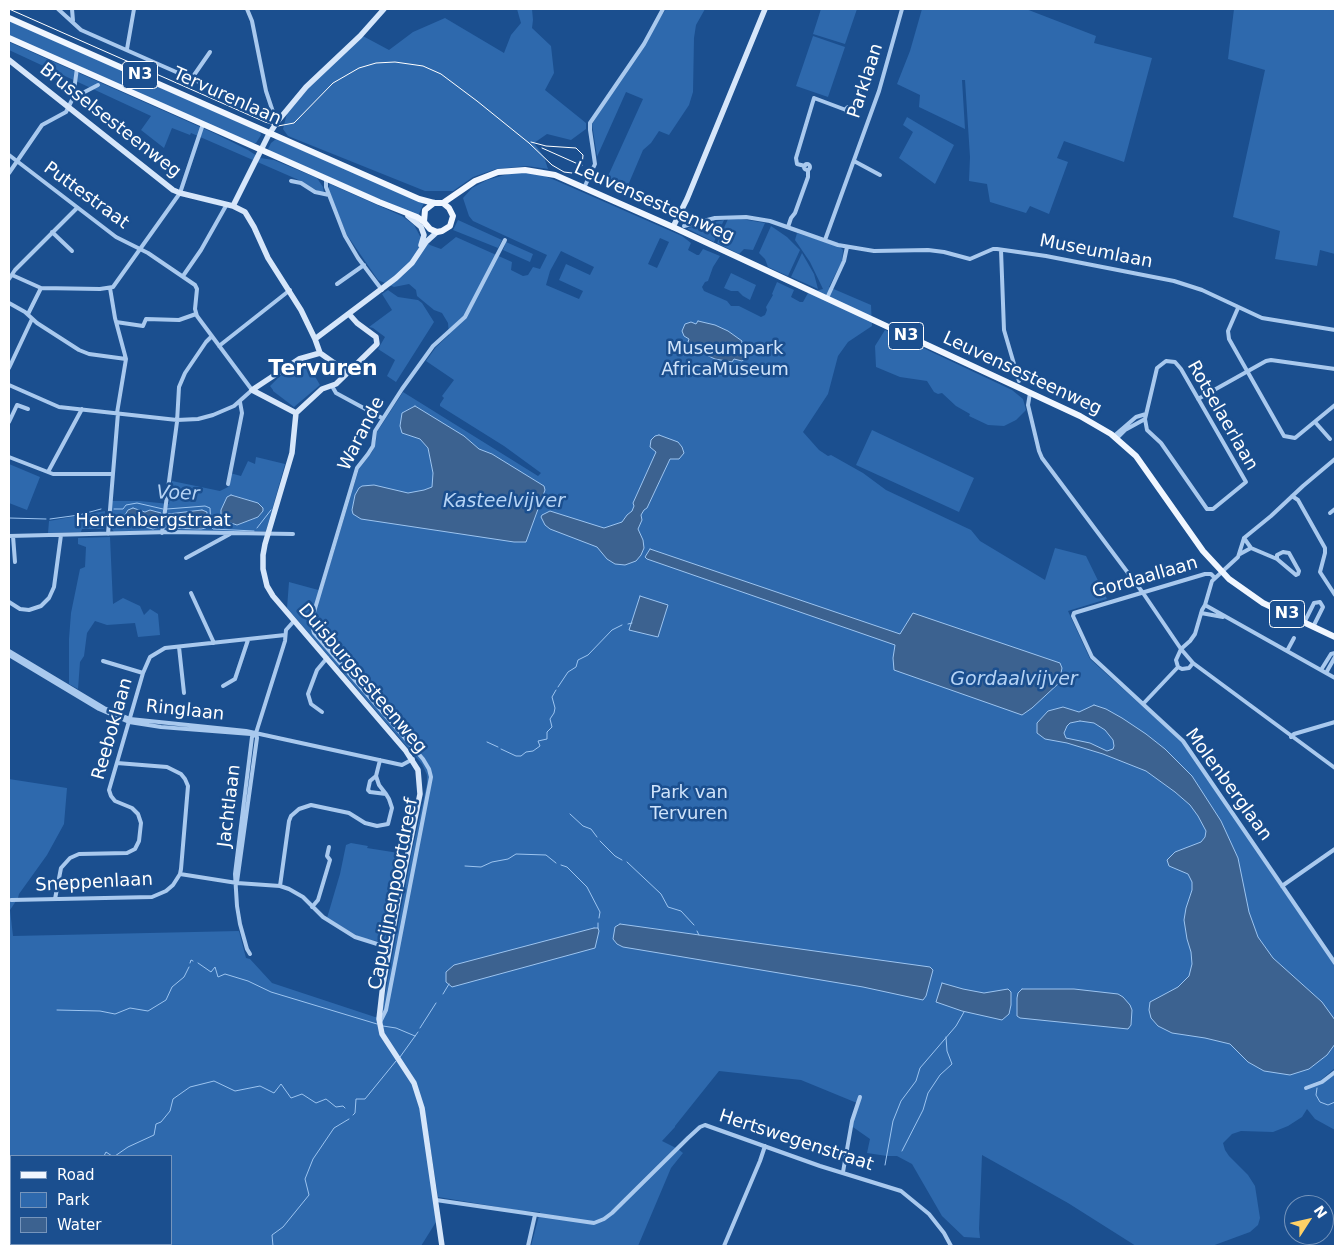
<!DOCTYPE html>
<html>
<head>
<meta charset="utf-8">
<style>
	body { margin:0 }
	#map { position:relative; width:1344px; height:1255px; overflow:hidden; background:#1b4f8f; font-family:"DejaVu Sans",sans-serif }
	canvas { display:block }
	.frame { position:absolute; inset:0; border:10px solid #fff; pointer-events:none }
	.legend { position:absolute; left:10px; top:1155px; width:162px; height:90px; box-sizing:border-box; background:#1b4f8f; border:1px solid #7695bc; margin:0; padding:6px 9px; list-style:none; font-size:15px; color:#fff }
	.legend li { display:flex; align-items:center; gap:10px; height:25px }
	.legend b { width:25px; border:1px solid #7695bc }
	.north { position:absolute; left:1284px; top:1195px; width:50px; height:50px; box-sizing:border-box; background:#1b4f8f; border:1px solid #7695bc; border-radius:50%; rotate:55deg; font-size:14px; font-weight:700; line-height:20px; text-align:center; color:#fff }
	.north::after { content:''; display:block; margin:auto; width:18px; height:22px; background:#ffd166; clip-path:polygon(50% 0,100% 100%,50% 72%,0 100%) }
</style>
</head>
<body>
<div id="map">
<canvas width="1344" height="1255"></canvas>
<div class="frame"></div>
<ul class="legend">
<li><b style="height:6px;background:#f0f6ff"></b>Road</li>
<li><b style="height:14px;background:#2e69ad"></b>Park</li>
<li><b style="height:14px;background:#3c6290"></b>Water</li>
</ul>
<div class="north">N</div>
</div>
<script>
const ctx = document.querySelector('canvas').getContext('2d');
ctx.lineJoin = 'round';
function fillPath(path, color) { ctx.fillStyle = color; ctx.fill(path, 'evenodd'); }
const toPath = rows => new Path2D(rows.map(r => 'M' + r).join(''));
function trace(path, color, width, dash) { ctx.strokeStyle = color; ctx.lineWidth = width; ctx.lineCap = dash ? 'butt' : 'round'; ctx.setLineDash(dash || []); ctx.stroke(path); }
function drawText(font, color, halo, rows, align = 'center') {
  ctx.font = font + ' "DejaVu Sans",sans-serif'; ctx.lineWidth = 5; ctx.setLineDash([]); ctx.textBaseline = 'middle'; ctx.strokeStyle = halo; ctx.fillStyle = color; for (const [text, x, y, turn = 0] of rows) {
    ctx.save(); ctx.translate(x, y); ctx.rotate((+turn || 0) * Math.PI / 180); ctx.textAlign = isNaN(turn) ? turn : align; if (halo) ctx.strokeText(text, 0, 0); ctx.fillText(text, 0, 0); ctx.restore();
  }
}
fillPath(toPath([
	[517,9,532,9,533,20,532,28,551,46,554,73,545,90,586,123,586,129,571,140,547,134,534,143,544,157,548,169,527,166,496,169,473,177,453,191,425,191,288,136,283,129,287,113,300,95,361,35,389,50,413,32,445,18,504,53,511,35,521,23],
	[666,9,705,9,696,25,694,38,693,92,689,105,669,135,659,131,651,143,643,150,626,190,621,188,616,190,604,185,643,99,626,92,596,159,597,156,592,124],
	[821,9,857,9,845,44,813,34],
	[922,9,1026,9,1096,36,1094,43,1152,58,1124,162,1064,141,1057,158,1068,162,1049,214,1030,206,1026,213,990,202,987,184,969,181,970,157,965,80,962,80,965,129,919,107,920,95,897,84,910,51],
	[1234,9,1335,9,1335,254,1320,250,1317,266,1275,259,1280,231,1233,217,1265,70,1228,59],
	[9,20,260,132,261,135,256,143,252,143,9,36],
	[813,36,845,47,828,97,796,86],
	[9,42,216,134,248,150,260,158,274,160,317,178,323,187,324,193,316,190,301,181,191,133,190,135,172,128,164,148,141,130,151,116,9,50],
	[907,117,954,145,935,184,899,158,913,132,903,125],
	[276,139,424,203,418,216,270,151,268,149,271,143],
	[525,172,542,175,557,181,682,236,691,243,688,250,697,255,699,255,703,249,720,256,713,267,708,281,705,282,702,287,704,291,727,301,731,306,739,306,761,317,765,315,767,310,766,307,773,295,772,294,777,282,794,290,791,297,800,302,803,302,808,293,823,289,810,262,795,240,797,233,840,247,843,250,842,261,829,287,871,305,872,326,848,342,838,356,828,394,803,432,819,450,828,456,831,455,863,473,886,490,971,530,980,541,1045,580,1055,548,1086,556,1107,599,1068,611,1090,659,1182,742,1335,966,1335,1068,1321,1080,1306,1086,1322,1083,1335,1072,1335,1130,1315,1119,1307,1109,1302,1117,1288,1126,1273,1132,1241,1131,1232,1134,1223,1143,1225,1150,1229,1156,1248,1175,1255,1186,1260,1218,1258,1225,1250,1232,1212,1246,1136,1246,1068,1203,982,1155,979,1229,980,1238,964,1237,942,1216,912,1164,897,1156,887,1156,867,1153,870,1139,850,1125,857,1103,801,1080,719,1071,675,1126,675,1127,662,1141,678,1149,683,1153,671,1168,638,1246,531,1246,540,1212,522,1211,438,1197,425,1112,436,1222,421,1246,9,1246,9,779,67,788,64,824,47,855,19,894,18,898,10,910,13,936,239,931,246,958,250,959,272,983,375,1017,381,1016,412,851,427,784,427,775,422,764,287,608,289,582,322,591,359,469,372,452,376,441,377,432,403,392,538,476,541,473,504,446,440,406,440,404,444,398,442,396,454,380,426,361,436,347,449,335,448,323,442,313,434,310,417,296,416,290,409,284,394,287,378,280,347,235,328,190,330,184,402,216,414,225,420,236,430,245,441,249,456,237,512,262,511,270,523,276,528,275,533,267,540,269,547,255,473,221,469,216,463,198,472,188,487,180,508,174],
	[660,238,669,242,657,268,648,264],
	[561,251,594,267,590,275,566,264,559,280,583,291,579,299,546,285,550,271],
	[11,1156,171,1156,171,1244,11,1244],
	[728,219,741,219,765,223,753,250,744,249,739,254,717,243],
	[458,220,502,240,498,248,453,230],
	[724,220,714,242,688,229,688,228],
	[771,226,787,237,800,250,788,276,768,267,765,259,759,253],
	[506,242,533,254,530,262,503,250],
	[802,253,814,274,818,289,791,277],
	[731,273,756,285,750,300,743,296,738,291,731,291,724,288],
	[388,290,398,297,418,300,422,303,434,322,396,382,387,376,395,360,378,349,385,337,373,328,369,327,392,310,382,294],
	[885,330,1012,390,1023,399,1026,410,1016,420,1004,426,988,425,969,416,970,414,956,406,942,393,938,394,934,392,927,381,900,377,876,367,875,346],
	[308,364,313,367,313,373,320,385,294,407,273,391,273,390,270,386,283,373,295,368,295,366],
	[872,430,974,478,959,512,856,465],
	[256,457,285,464,266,531,114,532,110,526,112,501,140,501,169,504,172,481,220,491,228,487,230,473,241,476,248,461,255,464],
	[233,495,260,504,263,511,259,517,237,525,226,522,221,518,221,512,227,497],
	[133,508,145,512,150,510,157,511,153,529,129,523],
	[206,511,208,525,204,529,166,528,165,526],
	[9,464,40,477,27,510,9,503],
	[105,511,104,529,82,529,81,532,48,533,49,521],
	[110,537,113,604,123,598,140,606,144,615,150,609,158,614,160,635,138,637,135,623,107,625,95,621,87,633,84,656,80,662,78,689,69,684,69,639,71,613,80,569,85,567,86,547,78,544,78,538],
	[351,843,368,846,367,848,405,854,395,906,392,907,390,916,393,918,387,943,361,938,327,918,340,874,346,845]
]), '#2e69ad');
const water = toPath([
	[698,321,715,325,728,331,742,341,741,344,746,347,748,352,747,357,742,361,734,359,732,362,715,359,702,353,688,342,689,339,684,336,682,331,685,324,691,322,696,324,698,321],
	[415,406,464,436,479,449,492,454,544,486,545,490,526,542,514,542,381,522,361,519,353,514,352,510,355,495,359,488,362,486,374,485,408,493,424,490,432,487,433,473,428,448,420,439,402,433,400,426,402,413,415,406],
	[659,435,678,442,682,447,684,453,679,459,670,459,647,508,644,510,641,515,642,520,638,529,643,540,644,548,641,555,636,561,625,565,615,564,607,559,597,547,550,529,545,525,541,517,542,515,550,511,604,528,622,522,627,515,632,511,634,506,633,503,656,452,650,447,651,440,655,436,659,435],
	[231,495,258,503,263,508,263,511,258,517,237,525,222,520,221,518,221,510,227,497,231,495],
	[133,508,145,512,150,510,161,513,159,527,153,529,129,523,125,515,128,510,133,508],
	[202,510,207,512,206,528,201,529,166,528,168,514,202,510],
	[650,549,900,634,913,613,1060,663,1062,668,1059,683,1032,708,1022,715,894,670,893,658,895,645,647,559,645,557,650,549],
	[640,596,668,605,658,637,629,630,640,596],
	[1094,705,1106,709,1122,718,1146,734,1165,749,1192,776,1221,821,1238,858,1249,912,1258,937,1273,958,1322,1002,1335,1020,1335,1044,1327,1055,1309,1069,1290,1075,1264,1071,1248,1062,1230,1044,1205,1038,1172,1033,1158,1026,1151,1018,1149,1010,1150,1002,1178,987,1189,976,1192,964,1191,952,1187,939,1184,920,1186,908,1192,890,1192,882,1188,874,1169,866,1167,860,1175,852,1201,842,1205,837,1206,831,1198,816,1190,805,1175,792,1146,771,1103,754,1067,743,1045,739,1037,733,1037,723,1048,711,1063,707,1079,712,1094,705],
	[1080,721,1094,723,1105,730,1113,740,1114,746,1113,749,1107,751,1090,743,1066,738,1064,733,1067,726,1070,723,1080,721],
	[620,924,930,967,933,970,926,996,923,1000,863,987,623,947,617,944,613,939,615,927,620,924],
	[594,928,598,928,599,931,595,948,452,987,446,982,446,972,454,965,594,928],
	[942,983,963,989,984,993,1008,989,1011,992,1011,1005,1009,1014,1002,1020,962,1011,936,1002,942,983],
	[1022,989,1074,989,1118,994,1123,997,1130,1005,1132,1010,1131,1025,1128,1029,1020,1018,1017,1016,1017,998,1018,993,1022,989]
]);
fillPath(water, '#3c6290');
trace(water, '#9cc4f0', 1);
trace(toPath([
	[114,509,123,509,126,505,137,503,163,509],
	[167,509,205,506,210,508,211,527,213,529,254,531],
	[9,518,46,519],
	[50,519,79,515,101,509],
	[257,528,271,510],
	[628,624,632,623],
	[558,687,568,672,576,667,578,660,588,655,612,630,622,625],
	[487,742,498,747],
	[501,749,516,756,521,756,526,752,533,751,540,746,538,741,547,739,547,732,552,727,550,719,554,713,555,708,552,697,556,690],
	[570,814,583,826,591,829,597,837],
	[600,841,615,856,622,860],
	[627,862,661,894,668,907,681,911,694,925],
	[561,865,567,867,587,887,600,912,599,918],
	[465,866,481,867,492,862,508,859,516,854,546,855,556,863],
	[598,928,598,923],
	[697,931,699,935],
	[190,963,191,960,193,961],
	[198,963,211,972,215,967,218,977,225,974,248,981,271,992,377,1024],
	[443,994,449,984],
	[57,1010,100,1011,115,1014,130,1008,148,1011,166,1000,172,987,184,977,189,967],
	[383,1026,396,1028,415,1036],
	[420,1028,436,1003],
	[400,1057,418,1032],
	[1317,1088,1316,1095,1320,1102,1328,1105,1335,1102],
	[353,1115,355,1113,356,1099,365,1099,396,1061],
	[902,1151,923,1110,928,1093,940,1075,952,1064,947,1051,946,1037],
	[104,1156,106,1152,112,1156],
	[115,1156,128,1147,154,1135,156,1124,161,1122,170,1111,173,1099,190,1087,214,1081,235,1091,260,1086,274,1093,281,1084,291,1098,302,1094,316,1103,326,1099,336,1107,343,1106,345,1108],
	[885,1165,893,1121,901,1101,916,1081,920,1068,956,1026,964,1012],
	[273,1246,272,1235,283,1227,309,1195,305,1179,313,1159,334,1128,349,1119]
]), '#9cc4f0', 1);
trace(toPath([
	[58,9,81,30,269,113,273,112],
	[72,9,73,21],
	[247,9,252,21,266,91,273,112,278,120],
	[127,49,134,9],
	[192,78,210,52],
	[73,98,77,68],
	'846 110a3 3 0 1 1 6 0a3 3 0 1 1-6 0Z',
	[852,108,862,85],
	[9,155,116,237,148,253,195,285,197,289,195,309,197,316,252,390,234,406,213,415,198,419,177,420,59,407,9,385],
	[854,161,880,175],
	'804 167a3 3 0 1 1 6 0a3 3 0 1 1-6 0Z',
	[805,166,797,164,796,158,814,98,846,110],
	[9,173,42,125,66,112,73,98,98,85],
	[326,178,326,187,345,236,358,258,382,290],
	[291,181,301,183,315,192,329,195],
	[584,188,595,164,590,130,590,123,644,44,663,9],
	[684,226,715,218,746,217,770,221,838,245,874,251,928,250,944,252,970,259,993,249,997,249,1046,256,1174,281,1202,290,1262,318,1335,330],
	[788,227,791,218,795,213,808,177,808,170],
	[52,232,72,251],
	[825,240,879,91,902,9],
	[1001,250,1004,330,1019,381],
	[12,275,41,288,100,289,113,287,180,193,203,124],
	[183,276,201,250,227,204],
	[9,279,15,270,77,208],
	[337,284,364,265],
	[110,288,115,318,126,359,117,413],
	[827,298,844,261,847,247],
	[9,303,25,312,37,323,79,350,89,354,126,359],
	[1238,308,1228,331,1229,339,1284,436,1295,438,1335,405],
	[28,314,41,288],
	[116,322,143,326,146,319,179,320,196,314],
	[219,346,290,290],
	[9,368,32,319],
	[332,386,336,393,382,418],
	[1030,393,1028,405,1039,451,1042,458,1143,593,1181,649,1193,663,1335,768],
	[1198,399,1266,361,1271,360,1335,369],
	[9,422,17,405,28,409],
	[1315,422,1330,439],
	[1114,436,1136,417,1146,414],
	[1117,438,1125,430,1145,419,1157,368,1166,361,1175,362,1181,369,1246,482,1213,509,1207,509,1161,443,1147,430,1145,419],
	[9,457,53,474,112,474],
	[48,472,82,409],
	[228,484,242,413,240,402],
	[1292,496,1298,500,1325,548,1325,553,1320,572,1335,595],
	[1330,513,1335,509],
	[162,533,177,422,179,387,185,373,206,342,212,336],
	[108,534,118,413],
	[9,536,170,532,293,534],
	[13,536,15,562],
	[1244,538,1251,548,1277,559,1296,575,1298,574,1299,571,1289,553,1283,552,1277,555,1277,559],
	[1240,554,1251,548],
	[186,558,230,534],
	[1215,578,1211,574,1205,574,1074,613,1073,616,1092,657,1183,741,1335,963],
	[191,593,214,643],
	[9,602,20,609,29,610,41,606,49,598,54,587,61,535],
	[1205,605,1335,678],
	[1201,613,1223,617],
	[1304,623,1314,603,1320,602,1323,607,1313,627],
	[179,647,184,693],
	[9,651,104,708,130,719,246,731,402,765,413,759],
	[1287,651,1294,638],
	[9,655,99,709,129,722,161,727,251,734],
	[103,661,143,673],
	[1193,663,1189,668,1182,669,1178,667,1176,660,1181,649,1190,641,1195,634,1202,610,1205,605,1212,581,1238,557,1244,538,1271,516,1303,486,1335,459],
	[1321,670,1331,654,1335,653],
	[1326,673,1335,657],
	[223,686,235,679,248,640],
	[1143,704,1178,667],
	[322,712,311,704,308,694,317,670,327,658],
	[1291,737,1294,734,1335,722],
	[376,776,379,785,386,794],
	[180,874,237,883,280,886,289,889,303,897,323,917,355,937,390,948],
	[237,882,257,738,256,733],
	[280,886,289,821,291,816,299,809,311,805,349,813,365,823,377,826,388,824,392,808,389,799,386,794,370,792,368,790,370,781,376,776,380,760],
	[1282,886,1335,849],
	[55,899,61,868,70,858,79,854,127,853,135,849,139,841,141,823,138,814,132,808,115,801,111,796,109,790,143,673,150,657,165,648,285,635],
	[11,900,152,897,166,891,173,885,180,874,181,869,188,786,185,779,181,774,167,767,117,763],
	[312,907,318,900,330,860,327,856,329,847],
	[250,954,247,949,240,924,237,906,235,874,252,737,256,733,285,641,286,630,294,621],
	[380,1022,386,1010,431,777,429,769,423,759,314,633,311,622,357,468,368,454,373,446,375,431,402,389,433,346,465,317,505,240],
	[1306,1088,1322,1082,1335,1072],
	[843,1172,852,1121,860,1097],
	[436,1200,594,1223,604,1219,612,1213,688,1138,700,1127,705,1125,820,1166,901,1191,929,1214,944,1233,951,1246],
	[528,1246,535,1215],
	[724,1246,760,1161,765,1146]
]), '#a9c9ee', 4);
trace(toPath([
	[9,60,173,190,180,193,233,206,245,212,254,227,268,258,301,310,315,339,320,353],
	[233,206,268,136,277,122,306,87,360,36,384,9],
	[408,216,421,227,424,235,421,245],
	[673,227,687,199,765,9],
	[315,339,396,278,412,263,426,242,437,232],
	[320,353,347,372],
	[296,413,292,453,265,544,263,555,263,569,267,586,273,596,406,751,418,770,420,794,398,901,383,984,379,1019,382,1034,414,1083,422,1108,442,1246],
	[296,413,322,389,336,384,377,344,376,337,357,323,349,314],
	[296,413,252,390,299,359,320,353]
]), '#d6e6fa', 5.5);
trace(toPath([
	[9,18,419,199,434,203,443,203,449,208,453,216,450,226,442,231,437,232,430,229,424,222,425,210,434,203],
	[9,38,379,202,417,217,424,222],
	[443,203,475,181,498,172,525,170,555,175,673,227,1080,416,1111,434,1136,456,1203,551,1229,579,1263,603,1335,637]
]), '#f0f6ff', 6);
trace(toPath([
	[9,9,265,122,278,126,294,123,333,83,359,68,376,63,395,62,423,66,441,74,477,101,529,143,552,165,564,172,572,173,578,170,582,166,583,155,576,148,546,146,531,142],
	[542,148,578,164]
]), '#fff', 1);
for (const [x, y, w] of [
	[140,75,35],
	[906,336,35],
	[1287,614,35]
]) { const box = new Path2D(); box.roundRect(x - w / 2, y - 13.5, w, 27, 4); ctx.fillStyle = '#1b4f8f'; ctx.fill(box); trace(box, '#fff', 1); }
drawText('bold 16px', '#fff', null, [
	["N3",140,75],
	["N3",906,336],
	["N3",1287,614]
]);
drawText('18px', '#fff', '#1b4f8f', [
	["Parklaan",866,81,-72],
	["Tervurenlaan",227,97,24],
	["Brusselsesteenweg",110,121,38],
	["Puttestraat",86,196,36],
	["Leuvensesteenweg",654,203,24],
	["Museumlaan",1096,252,11],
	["Leuvensesteenweg",1022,374,25],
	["Rotselaerlaan",1222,416,60],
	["Warande",362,434,-63],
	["Hertenbergstraat",153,521],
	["Gordaallaan",1145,578,-16],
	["Duisburgsesteenweg",362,679,50],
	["Ringlaan",185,711,6],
	["Reeboklaan",113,729,-74],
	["Molenberglaan",1228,785,54],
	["Jachtlaan",230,806,-83],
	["Sneppenlaan",94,883,-3],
	["Capucijnenpoortdreef",394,894,-79],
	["Hertswegenstraat",796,1141,18]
]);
drawText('18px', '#cfe3fa', '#1b4f8f', [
	["Museumpark",725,349],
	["AfricaMuseum",725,370],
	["Park van",689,793],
	["Tervuren",689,814]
]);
drawText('italic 19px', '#b5d3f5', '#1b4f8f', [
	["Voer",178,494,2],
	["Kasteelvijver",504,502],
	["Gordaalvijver",1014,680]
]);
drawText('bold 22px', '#fff', '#1b4f8f', [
	["Tervuren",323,369]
]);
</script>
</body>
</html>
